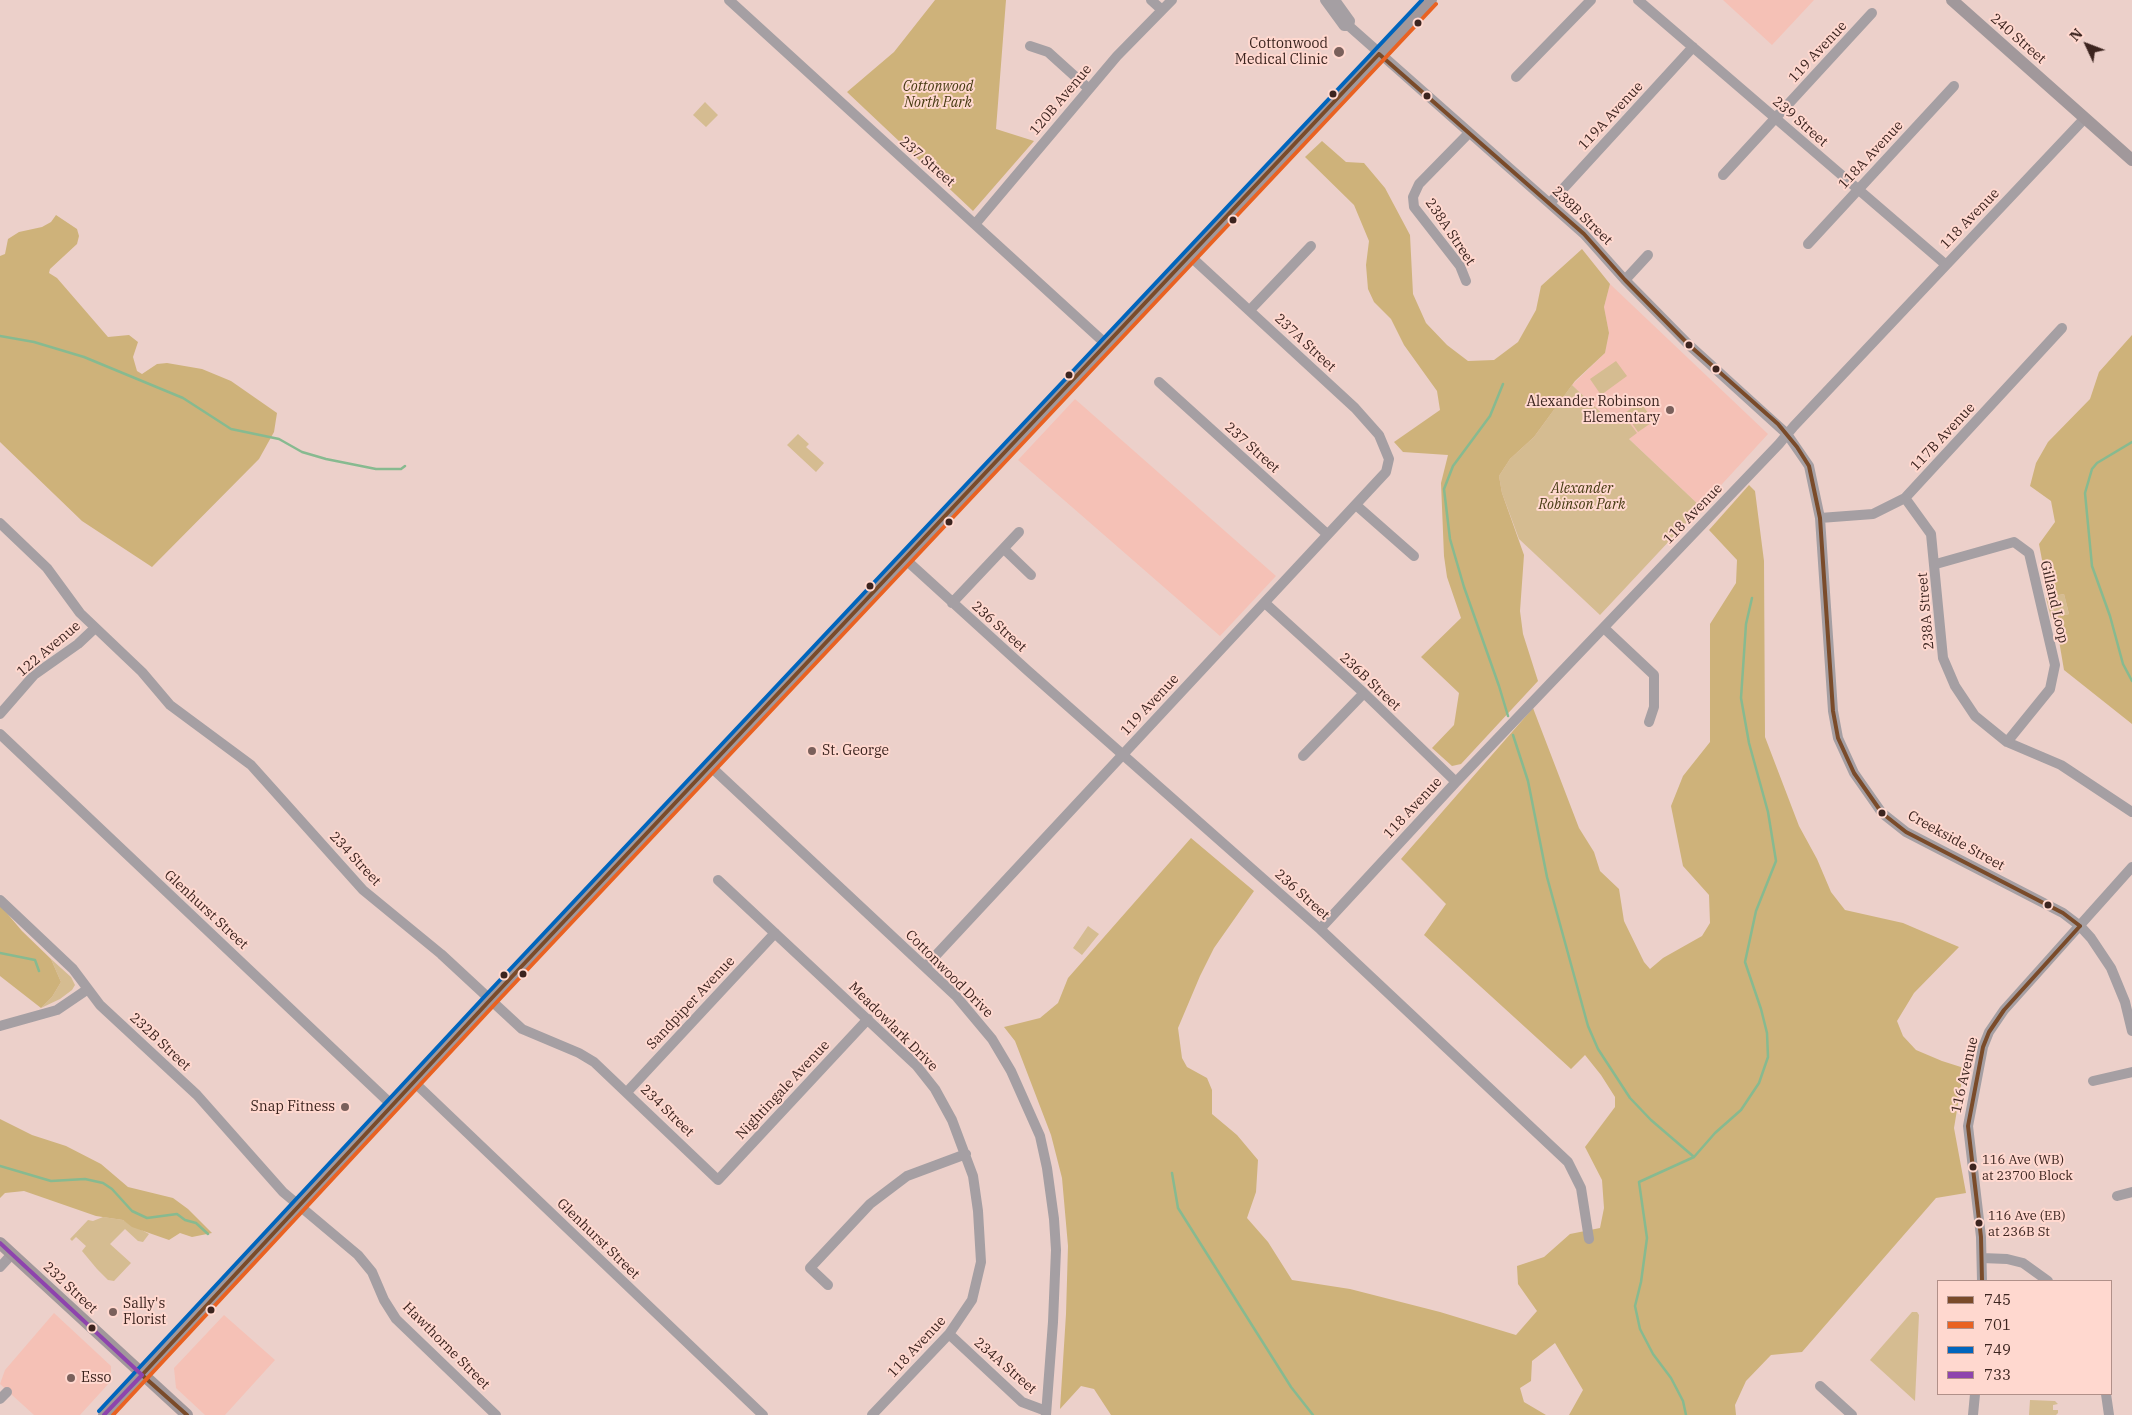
<!DOCTYPE html>
<html>
<head>
<meta charset="utf-8">
<style>
	body { margin:0 }
	#map { position:relative; width:2132px; height:1415px; overflow:hidden; background:#ecd0ca; font-family:"IBM Plex Serif",serif }
	canvas { display:block }
	.legend { position:absolute; left:1937px; top:1280px; width:175px; height:115px; box-sizing:border-box; background:#ffd8cf; border:1px solid #b19089; margin:0; padding:6px 9px; list-style:none; font-size:15px; color:#3c241f }
	.legend li { display:flex; align-items:center; gap:10px; height:25px }
	.legend b { width:25px; border:1px solid #b19089 }
	.north { position:absolute; left:2062px; top:20px; width:50px; height:50px; -webkit-text-stroke:4px #ffd8cf; paint-order:stroke; rotate:313deg; font-size:14px; font-weight:700; line-height:20px; text-align:center; color:#3c241f }
	.north::after { content:''; display:block; margin:auto; width:18px; height:22px; background:#3c241f; clip-path:polygon(50% 0,100% 100%,50% 72%,0 100%) }
</style>
</head>
<body>
<div id="map">
<canvas width="2132" height="1415"></canvas>
<ul class="legend">
<li><b style="height:6px;background:#7a4b2a"></b>745</li>
<li><b style="height:6px;background:#e96222"></b>701</li>
<li><b style="height:6px;background:#0065bd"></b>749</li>
<li><b style="height:6px;background:#8e44ad"></b>733</li>
</ul>
<div class="north">N</div>
</div>
<script>
const ctx = document.querySelector('canvas').getContext('2d');
ctx.lineJoin = 'round';
function fillPath(path, color) { ctx.fillStyle = color; ctx.fill(path, 'evenodd'); }
const toPath = rows => new Path2D(rows.map(r => 'M' + r).join(''));
function trace(path, color, width, dash) { ctx.strokeStyle = color; ctx.lineWidth = width; ctx.lineCap = dash ? 'butt' : 'round'; ctx.setLineDash(dash || []); ctx.stroke(path); }
function drawText(font, color, halo, rows, align = 'center') {
  ctx.font = font + ' "IBM Plex Serif",serif'; ctx.lineWidth = 4; ctx.setLineDash([]); ctx.textBaseline = 'middle'; ctx.strokeStyle = halo; ctx.fillStyle = color; for (const [text, x, y, turn = 0] of rows) {
    ctx.save(); ctx.translate(x, y); ctx.rotate((+turn || 0) * Math.PI / 180); ctx.textAlign = isNaN(turn) ? turn : align; if (halo) ctx.strokeText(text, 0, 0); ctx.fillText(text, 0, 0); ctx.restore();
  }
}
fillPath(toPath([
	[1723,0,1814,0,1772,45],
	[1610,284,1768,434,1701,507,1572,385,1605,353,1609,333,1604,307],
	[1075,399,1276,576,1220,636,1018,460],
	[54,1313,111,1366,111,1381,80,1415,34,1415,0,1384,5,1370],
	[224,1315,275,1360,225,1415,205,1415,176,1388,174,1368]
]), '#f5c1b6');
fillPath(toPath([
	[705,102,718,115,706,127,693,115],
	[1616,361,1627,376,1601,395,1590,379],
	[1572,385,1611,422,1623,414,1637,433,1629,439,1701,507,1600,615,1519,539,1502,493,1499,476,1510,459,1534,437],
	[1640,402,1654,421,1638,432,1625,413],
	[798,434,809,444,806,447,824,463,816,472,787,445],
	[2064,594,2069,614,2051,618,2046,598],
	[1088,926,1099,934,1082,955,1073,948],
	[51,959,71,977,75,985,72,990,60,999,41,1008,52,997,61,982],
	[103,1217,123,1220,149,1234,143,1242,138,1241,125,1229,110,1244,131,1263,114,1281,108,1280,97,1269,82,1251,86,1246,76,1237,72,1241,70,1239,88,1220,93,1221],
	[1912,1312,1917,1312,1919,1315,1915,1401,1870,1360],
	[2030,1400,2055,1401,2058,1404,2053,1405,2053,1410,2058,1410,2058,1413,2056,1415,2029,1415]
]), '#d5bc91');
fillPath(toPath([
	[935,0,1006,0,996,129,1034,141,973,211,847,92,894,52],
	[1322,141,1346,162,1364,163,1385,188,1410,235,1413,294,1426,323,1447,345,1468,361,1494,360,1518,342,1536,310,1541,286,1582,249,1610,284,1604,307,1609,333,1605,353,1575,381,1534,437,1510,459,1499,476,1502,493,1524,555,1520,611,1523,634,1538,681,1461,764,1452,766,1432,748,1454,725,1459,693,1421,657,1461,618,1447,577,1444,556,1441,483,1448,455,1403,452,1394,442,1440,410,1437,391,1404,345,1391,319,1374,302,1368,289,1366,265,1369,241,1354,205,1305,157],
	[56,215,77,229,79,236,77,244,50,269,49,273,57,278,108,337,129,335,138,342,133,357,137,371,142,374,157,364,167,363,202,369,231,381,277,413,274,432,259,459,152,567,82,521,0,442,0,256,5,254,8,239,19,232,42,227,51,222],
	[2132,335,2132,724,2064,670,2055,617,2069,614,2064,594,2049,597,2039,544,2055,522,2051,501,2030,486,2036,463,2048,442,2090,399,2099,372],
	[1749,485,1755,491,1764,561,1765,737,1799,826,1817,859,1831,892,1845,910,1903,923,1959,947,1914,993,1897,1021,1903,1036,1916,1050,1942,1061,1964,1068,1954,1128,1966,1193,1936,1198,1802,1352,1771,1355,1746,1381,1735,1405,1736,1415,1569,1415,1583,1390,1555,1343,1532,1361,1531,1381,1520,1388,1524,1402,1546,1415,1111,1415,1094,1389,1081,1386,1060,1409,1066,1314,1068,1246,1062,1178,1051,1135,1015,1041,1004,1027,1040,1018,1058,1003,1068,978,1191,838,1254,891,1214,948,1200,976,1178,1028,1182,1058,1187,1067,1207,1078,1212,1090,1212,1114,1237,1135,1258,1160,1256,1192,1247,1218,1268,1242,1292,1280,1350,1289,1440,1312,1516,1335,1537,1311,1518,1284,1517,1266,1544,1257,1570,1234,1600,1228,1604,1208,1602,1180,1585,1147,1615,1107,1615,1097,1601,1075,1585,1055,1571,1069,1424,935,1446,904,1401,859,1533,708,1579,828,1594,852,1600,871,1619,889,1624,921,1644,962,1650,969,1663,958,1702,936,1710,923,1709,895,1683,866,1671,806,1683,776,1710,742,1710,624,1736,583,1737,560,1709,530],
	[0,905,22,931,51,959,61,982,52,997,41,1008,0,976],
	[0,1119,32,1135,66,1146,101,1164,128,1187,173,1198,188,1209,212,1233,192,1237,180,1233,169,1240,132,1227,123,1220,96,1216,24,1191,5,1193,0,1198]
]), '#ceb27a');
trace(toPath([
	[0,336,34,342,84,357,183,398,231,429,279,439,302,452,326,459,376,469,401,469,405,466],
	[1503,384,1490,416,1453,466,1444,489,1450,539,1464,587,1499,686,1508,716],
	[2132,442,2097,463,2092,469,2085,493,2092,566,2110,616,2123,664,2132,681],
	[1513,735,1528,781,1547,877,1588,1026,1598,1049,1630,1098,1651,1120,1694,1157],
	[0,953,35,960,39,971],
	[0,1166,51,1181,85,1179,103,1183,112,1189,132,1211,147,1218,177,1214,185,1220,196,1223,208,1234],
	[1172,1173,1178,1208,1291,1387,1313,1415],
	[1686,1415,1683,1401,1671,1378,1653,1354,1640,1329,1635,1306,1641,1282,1647,1238,1639,1182,1694,1157,1715,1133,1741,1110,1759,1083,1768,1057,1767,1033,1761,1009,1745,962,1756,911,1776,861,1768,812,1749,743,1741,698,1746,624,1752,598]
]), '#87ba90', 2.5);
trace(toPath([
	[729,0,1107,345],
	[1151,0,1162,10],
	[1325,0,1344,26,1349,26,1584,234,1625,280,1689,345,1787,434,1809,466,1820,518,1833,711,1838,738,1854,773,1882,813,1906,832,2063,913,2080,926,2091,938,2111,968,2125,1002,2132,1031],
	[1335,0,1350,21,1349,26],
	[1638,0,1945,264],
	[1030,46,1048,52,1089,89],
	[1516,77,1591,0],
	[1723,175,1872,13],
	[1550,203,1693,47],
	[976,223,1117,56,1172,0],
	[1808,244,1954,86],
	[1625,280,1648,255],
	[1466,281,1460,266,1414,207,1413,197,1419,184,1468,134],
	[1250,310,1311,246],
	[1159,382,1327,534],
	[1905,498,1931,534,1943,658,1955,686,1975,716,2007,742,2061,765,2132,812],
	[1356,505,1414,556],
	[1820,518,1873,514,1905,498,2062,328],
	[0,523,47,568,80,613,142,672,170,705,251,765,363,890,441,954,522,1029,579,1053,594,1062,718,1180,868,1019],
	[1004,549,1031,575],
	[905,559,1027,670,1320,929,1568,1162,1581,1188,1589,1239],
	[1936,564,2014,542,2029,553,2055,665,2050,689,2007,742],
	[952,603,1019,532],
	[1265,603,1364,693,1456,782],
	[1604,628,1654,675,1654,707,1649,722],
	[0,714,34,675,78,644,95,628],
	[0,734,393,1106],
	[1303,756,1364,693],
	[710,766,956,996,992,1039,1011,1071,1040,1136,1047,1168,1054,1219,1056,1250,1053,1322,1046,1415],
	[718,880,916,1065,935,1089,952,1120,973,1176,978,1211,981,1262,972,1300,949,1334,872,1415],
	[0,900,73,969,100,1005,197,1095,283,1192,358,1255,372,1272,384,1300,396,1319,496,1415],
	[1320,929,1456,782,1779,444,1794,426,2085,118],
	[925,967,1386,472,1389,459,1379,435,1355,408,1190,256],
	[0,1026,57,1010,88,989],
	[2093,1081,2132,1072],
	[414,1082,763,1415],
	[627,1092,775,933],
	[2117,1196,2132,1192],
	[1982,1258,2007,1259,2023,1263,2048,1281],
	[0,1267,12,1254],
	[1982,1281,1981,1237,1968,1126,1983,1047,1989,1032,2004,1010,2132,867],
	[828,1285,810,1268,870,1204,907,1176,966,1154],
	[949,1334,1022,1402,1046,1411],
	[1820,1386,1852,1415],
	[2106,1394,2109,1415],
	[0,1399,7,1392],
	[1973,1415,1975,1394]
]), '#a59fa3', 10);
trace(toPath([
	[1952,0,2132,160],
	[0,1243,187,1415],
	[104,1415,490,1000,1431,0]
]), '#a1989b', 12);
trace(toPath([
	[1379,54,1584,234,1625,280,1689,345,1778,424,1797,447,1809,466,1820,518,1833,711,1838,738,1854,773,1882,813,1906,832,2063,913,2080,926],
	[1982,1281,1981,1237,1968,1126,1983,1047,1989,1032,2004,1010,2080,926],
	[142,1375,490,1000,1379,54],
	[142,1375,187,1415]
]), '#7a4b2a', 4);
trace(toPath([
	[113,1415,495,1004,1436,4]
]), '#e96222', 4);
trace(toPath([
	[99,1411,485,996,1422,0]
]), '#0065bd', 4);
trace(toPath([
	[0,1243,142,1375],
	[104,1415,142,1375]
]), '#8e44ad', 4);
for (const [x, y, r, color] of [
	[1418,23,4.5,"#3c241f"],
	[1339,52,6,"#7a605b"],
	[1333,94,4.5,"#3c241f"],
	[1427,96,4.5,"#3c241f"],
	[1233,220,4.5,"#3c241f"],
	[1689,345,4.5,"#3c241f"],
	[1716,369,4.5,"#3c241f"],
	[1069,375,4.5,"#3c241f"],
	[1670,410,5,"#7a605b"],
	[949,522,4.5,"#3c241f"],
	[870,586,4.5,"#3c241f"],
	[812,751,5,"#7a605b"],
	[1882,813,4.5,"#3c241f"],
	[2048,905,4.5,"#3c241f"],
	[523,974,4.5,"#3c241f"],
	[504,975,4.5,"#3c241f"],
	[345,1107,5,"#7a605b"],
	[1973,1167,4.5,"#3c241f"],
	[1979,1223,4.5,"#3c241f"],
	[211,1310,4.5,"#3c241f"],
	[113,1312,5,"#7a605b"],
	[92,1328,4.5,"#3c241f"],
	[71,1378,5,"#7a605b"]
]) { const dot = new Path2D(); dot.arc(x, y, r, 0, 2 * Math.PI); ctx.fillStyle = color; ctx.fill(dot); trace(dot, '#ffd8cf', 2); }
drawText('13px', '#3c241f', '#ffd8cf', [
	["116 Ave (WB)",1982,1160],
	["at 23700 Block",1982,1176],
	["116 Ave (EB)",1988,1216],
	["at 236B St",1988,1232]
], 'left');
drawText('14px', '#3c241f', '#ffd8cf', [
	["240 Street",2018,39,41],
	["119 Avenue",1818,52,-47],
	["120B Avenue",1061,100,-50],
	["119A Avenue",1611,116,-47],
	["239 Street",1800,122,41],
	["118A Avenue",1871,155,-47],
	["237 Street",927,162,41],
	["238B Street",1582,216,44],
	["118 Avenue",1970,219,-46],
	["238A Street",1450,232,56],
	["237A Street",1305,343,43],
	["117B Avenue",1943,437,-47],
	["237 Street",1252,448,42],
	["118 Avenue",1693,514,-46],
	["Gilland Loop",2054,602,77],
	["238A Street",1926,611,-95],
	["236 Street",999,627,42],
	["122 Avenue",49,649,-40],
	["236B Street",1370,682,43],
	["119 Avenue",1150,705,-47],
	["118 Avenue",1413,808,-47],
	["Creekside Street",1956,841,29],
	["234 Street",355,859,47],
	["236 Street",1302,895,42],
	["Glenhurst Street",206,910,43],
	["Cottonwood Drive",949,974,45],
	["Sandpiper Avenue",691,1003,-47],
	["Meadowlark Drive",893,1027,45],
	["232B Street",160,1042,43],
	["116 Avenue",1965,1075,-77],
	["Nightingale Avenue",783,1090,-47],
	["234 Street",667,1111,44],
	["Glenhurst Street",598,1239,44],
	["232 Street",70,1288,43],
	["Hawthorne Street",446,1346,45],
	["118 Avenue",917,1347,-47],
	["234A Street",1005,1366,41]
]);
drawText('14px', '#3c241f', '#ffd8cf', [
	["Cottonwood",1328,44],
	["Medical Clinic",1328,60],
	["Alexander Robinson",1660,402],
	["Elementary",1660,418],
	["St. George",822,751,"left"],
	["Snap Fitness",335,1107],
	["Sally's",123,1304,"left"],
	["Florist",123,1320,"left"],
	["Esso",81,1378,"left"]
], 'right');
drawText('italic 14px', '#463a11', '#ffd8cf', [
	["Cottonwood",938,87],
	["North Park",938,103],
	["Alexander",1582,489],
	["Robinson Park",1582,505]
]);
</script>
</body>
</html>
